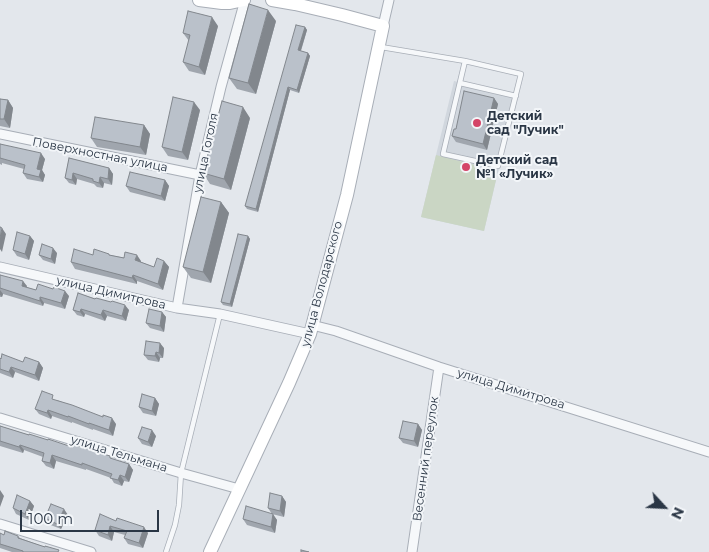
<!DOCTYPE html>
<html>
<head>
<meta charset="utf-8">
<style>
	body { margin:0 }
	#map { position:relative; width:709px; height:552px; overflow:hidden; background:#e3e7ec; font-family:Montserrat,sans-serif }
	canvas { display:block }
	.north { position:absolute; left:639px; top:482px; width:50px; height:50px; -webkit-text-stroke:4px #f3f6f9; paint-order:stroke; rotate:115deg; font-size:14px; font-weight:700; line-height:20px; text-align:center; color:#2a3645 }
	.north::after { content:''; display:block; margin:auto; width:18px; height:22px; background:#2a3645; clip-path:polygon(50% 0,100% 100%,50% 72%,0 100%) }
	.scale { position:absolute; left:20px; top:510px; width:139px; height:22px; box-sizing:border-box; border:2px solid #2a3645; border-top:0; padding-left:6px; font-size:15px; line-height:18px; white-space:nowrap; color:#2a3645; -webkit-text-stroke:4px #f3f6f9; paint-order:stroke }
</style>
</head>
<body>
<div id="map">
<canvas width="709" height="552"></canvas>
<div class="north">N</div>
<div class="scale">100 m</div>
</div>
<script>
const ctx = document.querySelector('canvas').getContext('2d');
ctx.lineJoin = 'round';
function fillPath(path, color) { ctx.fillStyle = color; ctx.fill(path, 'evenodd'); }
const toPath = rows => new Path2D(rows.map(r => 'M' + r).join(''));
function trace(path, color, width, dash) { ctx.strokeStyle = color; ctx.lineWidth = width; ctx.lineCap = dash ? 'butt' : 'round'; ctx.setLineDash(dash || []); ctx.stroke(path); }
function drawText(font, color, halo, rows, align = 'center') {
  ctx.font = font + ' Montserrat,sans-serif'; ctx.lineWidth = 4; ctx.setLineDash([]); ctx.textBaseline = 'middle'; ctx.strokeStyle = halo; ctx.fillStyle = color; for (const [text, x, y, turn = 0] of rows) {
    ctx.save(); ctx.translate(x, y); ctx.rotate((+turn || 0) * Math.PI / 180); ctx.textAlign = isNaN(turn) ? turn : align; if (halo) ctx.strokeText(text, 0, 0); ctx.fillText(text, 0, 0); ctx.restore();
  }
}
fillPath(toPath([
	[454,81,516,96,484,231,421,217]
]), '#d1d7de');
fillPath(toPath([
	[436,155,475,165,479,168,479,175,496,180,484,231,421,217]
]), '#cad6c4');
const lane = toPath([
	[381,47,465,61,521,74,498,166,443,154,465,61],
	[460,83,516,96],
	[166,552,175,525,179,505,181,473,220,314]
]);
const street = toPath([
	[383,26,389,0],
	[0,134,200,175],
	[0,267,177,308,220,314,310,334],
	[177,308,200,175,221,87,245,0],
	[312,325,336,331,439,367,709,452],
	[0,418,181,473,239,489],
	[0,524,91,552],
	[412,552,439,367]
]);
const secondary = toPath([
	[199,0,222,3,230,3,244,0],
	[210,552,289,383,310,334,347,195,383,26,342,15,295,4,272,0]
]);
trace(lane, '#a8aeb7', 6);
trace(street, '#a8aeb7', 11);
trace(secondary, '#a8aeb7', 14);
trace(lane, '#f6f8fa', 4.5);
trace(street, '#f6f8fa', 9);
trace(secondary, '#fff', 12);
fillPath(toPath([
	[276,21,256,94,237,89,229,78],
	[218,26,205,75,189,71,183,62,189,41,183,33],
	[305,27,307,30,301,51,308,53,310,56,299,93,290,90,258,212,247,209,245,206],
	[494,98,498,104,487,150,456,142,452,136,456,129],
	[0,99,8,100,13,108,10,128,0,126],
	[200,110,188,160,168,156,162,147],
	[250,118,231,190,210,184,203,173],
	[144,125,150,134,146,155,97,147,91,138],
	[0,144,45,159,42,170,45,175,43,182,27,179,23,173,24,169,2,163,2,165,0,164],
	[69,158,109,168,113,174,112,185,104,183,103,188,97,187,94,184,77,179,76,185,69,183,65,178],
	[165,180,169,186,165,201,130,192,126,186],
	[221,202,229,213,211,283,191,278,183,267],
	[30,236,34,241,29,260,17,256,13,250],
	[248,236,250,239,232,307,223,305,221,302],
	[57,253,55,264,43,260,39,255],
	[93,255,110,255,141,261,141,262,154,267,164,261,169,267,163,290,137,281,137,284,75,269,71,262],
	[0,275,27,286,26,287,36,290,69,296,65,309,44,303,43,306,3,294,2,297,0,297],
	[78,293,129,310,126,321,107,316,105,321,85,314,84,317,77,315,73,310],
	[162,312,166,317,164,332,150,328,146,323],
	[164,348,163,358,160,358,159,362,148,360,144,355],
	[0,358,23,362,39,362,43,368,39,381,15,372,13,378,0,373],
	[155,398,159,404,156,416,143,413,139,407],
	[57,400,116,424,113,436,93,429,93,430,72,422,72,423,52,416,51,419,39,414,35,409],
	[418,424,422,430,418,447,403,443,399,438],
	[0,426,29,435,72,447,129,464,133,470,129,482,124,481,122,486,114,483,111,478,86,469,86,470,56,461,54,469,46,466,42,461,43,457,24,450,23,453,0,446],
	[156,436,152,447,142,444,138,438],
	[282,496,286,502,284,517,272,514,277,520,275,533,247,525,243,519,272,514,268,508],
	[30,501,34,506,29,520,16,514,13,508],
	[68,515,61,529,48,524,45,518],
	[116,521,148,533,143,548,128,544,124,538,125,535,114,532,112,541,99,536,95,530],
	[0,533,4,535,18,536,20,538,58,552,12,552,0,548]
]), '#a0a6ae');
fillPath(toPath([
	[268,10,276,21,256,94,248,83],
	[212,17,218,26,205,75,199,67],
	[305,27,307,30,300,53,298,50],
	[308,53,310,56,299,93,297,90],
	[288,87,290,90,258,212,256,209],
	[494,98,498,104,487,150,483,144],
	[8,100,13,108,10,128,4,119],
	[194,102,200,110,188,160,182,152],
	[243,107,250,118,231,190,224,179],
	[144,125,150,134,146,155,140,147],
	[41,153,45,159,42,170,45,175,43,182,39,177,37,169],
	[109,168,113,174,112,185,108,179],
	[73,173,77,179,76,185,72,180],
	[100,177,104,183,103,188,99,183],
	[165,180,169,186,165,201,161,196],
	[221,202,229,213,211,283,203,272],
	[2,228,6,234,2,252,0,249,0,238],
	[30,236,34,241,29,260,25,254],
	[248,236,250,239,232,307,230,304],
	[53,248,57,253,55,264,51,259],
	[137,255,141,261,140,267,135,260],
	[164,261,169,267,163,290,158,284],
	[133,275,137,281,137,284,132,278],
	[23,281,27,286,25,291,22,286],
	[0,290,3,294,2,297,0,295],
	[65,291,69,296,65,309,61,303],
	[40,297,44,303,43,306,40,301],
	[125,305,129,310,126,321,122,316],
	[81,309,85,314,84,317,80,312],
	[103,310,107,316,105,321,101,315],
	[162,312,166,317,164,332,160,326],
	[160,343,164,348,163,358,159,353],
	[156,352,160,358,159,362,155,356],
	[39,362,43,368,39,381,35,375],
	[11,367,15,372,13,378,9,372],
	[155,398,159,404,156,416,152,411],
	[48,410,52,416,51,419,47,413],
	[112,418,116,424,113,436,109,430],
	[418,424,422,430,418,447,414,441],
	[152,430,156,436,152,447,148,442],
	[20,445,24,450,23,453,19,447],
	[52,455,56,461,54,469,50,463],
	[129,464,133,470,129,482,125,477],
	[120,475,124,481,122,486,118,480],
	[0,490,4,496,0,507],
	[282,496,286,502,284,517,280,511],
	[30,501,34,506,29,520,25,514],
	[64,509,68,515,61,529,57,524],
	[273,514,277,520,275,533,271,527],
	[110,526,114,532,112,541,108,535],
	[144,527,148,533,143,548,139,543]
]), '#82878d');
const building = toPath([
	[249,4,268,10,248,83,229,78,249,4],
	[188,11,212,17,199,67,183,62,190,35,183,33,188,11],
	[296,25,305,27,298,50,308,53,297,90,288,87,256,209,245,206,296,25],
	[464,91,494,98,483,144,452,136,454,129,456,129,464,91],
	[173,97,194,102,182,152,162,147,173,97],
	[0,99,8,100,4,119,0,119,0,99],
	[222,101,243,107,224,179,203,173,222,101],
	[95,117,144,125,140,147,91,138,95,117],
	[0,144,41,153,37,169,41,170,39,177,23,173,25,165,0,158,0,144],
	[69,158,109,168,108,179,100,177,99,183,93,181,93,179,73,173,72,180,65,178,69,158],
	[130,172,165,180,161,196,126,186,130,172],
	[201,197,221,202,203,272,183,267,201,197],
	[0,227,2,228,0,238,0,227],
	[17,232,30,236,25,254,13,250,17,232],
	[238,234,248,236,230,304,221,302,238,234],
	[42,244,53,248,51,259,39,255,42,244],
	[74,249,93,255,94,249,109,254,109,255,124,258,125,252,137,255,135,260,154,267,157,258,164,261,158,284,133,275,132,278,71,262,74,249],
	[0,275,23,281,22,286,36,290,38,284,53,289,54,287,65,291,61,303,40,297,40,301,0,288,0,275],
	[78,293,95,299,96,298,111,302,112,301,125,305,122,316,103,310,101,315,81,309,80,312,73,310,78,293],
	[149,309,162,312,160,326,146,323,149,309],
	[146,341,160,343,159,353,156,352,155,356,144,355,146,341],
	[2,354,23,362,25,357,39,362,35,375,11,367,9,372,0,369,0,358,1,359,2,354],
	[42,391,53,395,52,399,72,405,103,417,103,415,112,418,109,430,89,423,89,424,68,416,68,417,48,410,47,413,35,409,42,391],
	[142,394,155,398,152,411,139,407,142,394],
	[403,421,418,424,414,441,399,438,403,421],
	[0,426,29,435,29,434,48,440,48,439,72,447,72,444,110,456,110,458,129,464,125,477,120,475,118,480,110,478,112,474,82,463,82,465,52,455,50,463,42,461,44,453,20,445,19,447,0,441,0,426],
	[142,427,152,430,148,442,138,438,142,427],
	[270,493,282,496,280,511,268,508,270,493],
	[17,495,30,501,25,514,13,508,17,495],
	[51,504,64,509,57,524,45,518,51,504],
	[246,506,273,514,271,527,243,519,246,506],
	[100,514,116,521,117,518,144,527,139,543,124,538,127,531,110,526,108,535,95,530,100,514],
	[5,531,18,536,18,538,45,547,45,546,59,550,58,552,23,552,23,551,0,544,0,533,4,535,5,531],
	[301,550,309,552,301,552,301,550]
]);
fillPath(building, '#bac1ca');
trace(building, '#82878d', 1);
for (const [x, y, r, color] of [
	[477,123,5,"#d44568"],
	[466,167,5,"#d44568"]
]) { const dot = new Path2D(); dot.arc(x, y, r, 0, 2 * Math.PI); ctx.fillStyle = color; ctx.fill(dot); trace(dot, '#f3f6f9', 2); }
drawText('bold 12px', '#2a3645', '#f3f6f9', [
	["Детский",487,116],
	["сад \"Лучик\"",487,130],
	["Детский сад",476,160],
	["№1 «Лучик»",476,174]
], 'left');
drawText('12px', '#2a3645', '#f3f6f9', [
	["улица Гоголя",206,153,-78],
	["Поверхностная улица",100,155,11],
	["улица Володарского",322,284,-75],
	["улица Димитрова",111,293,13],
	["улица Димитрова",511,389,17],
	["улица Тельмана",119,454,17],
	["Весенний переулок",426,459,-82]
]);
</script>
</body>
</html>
